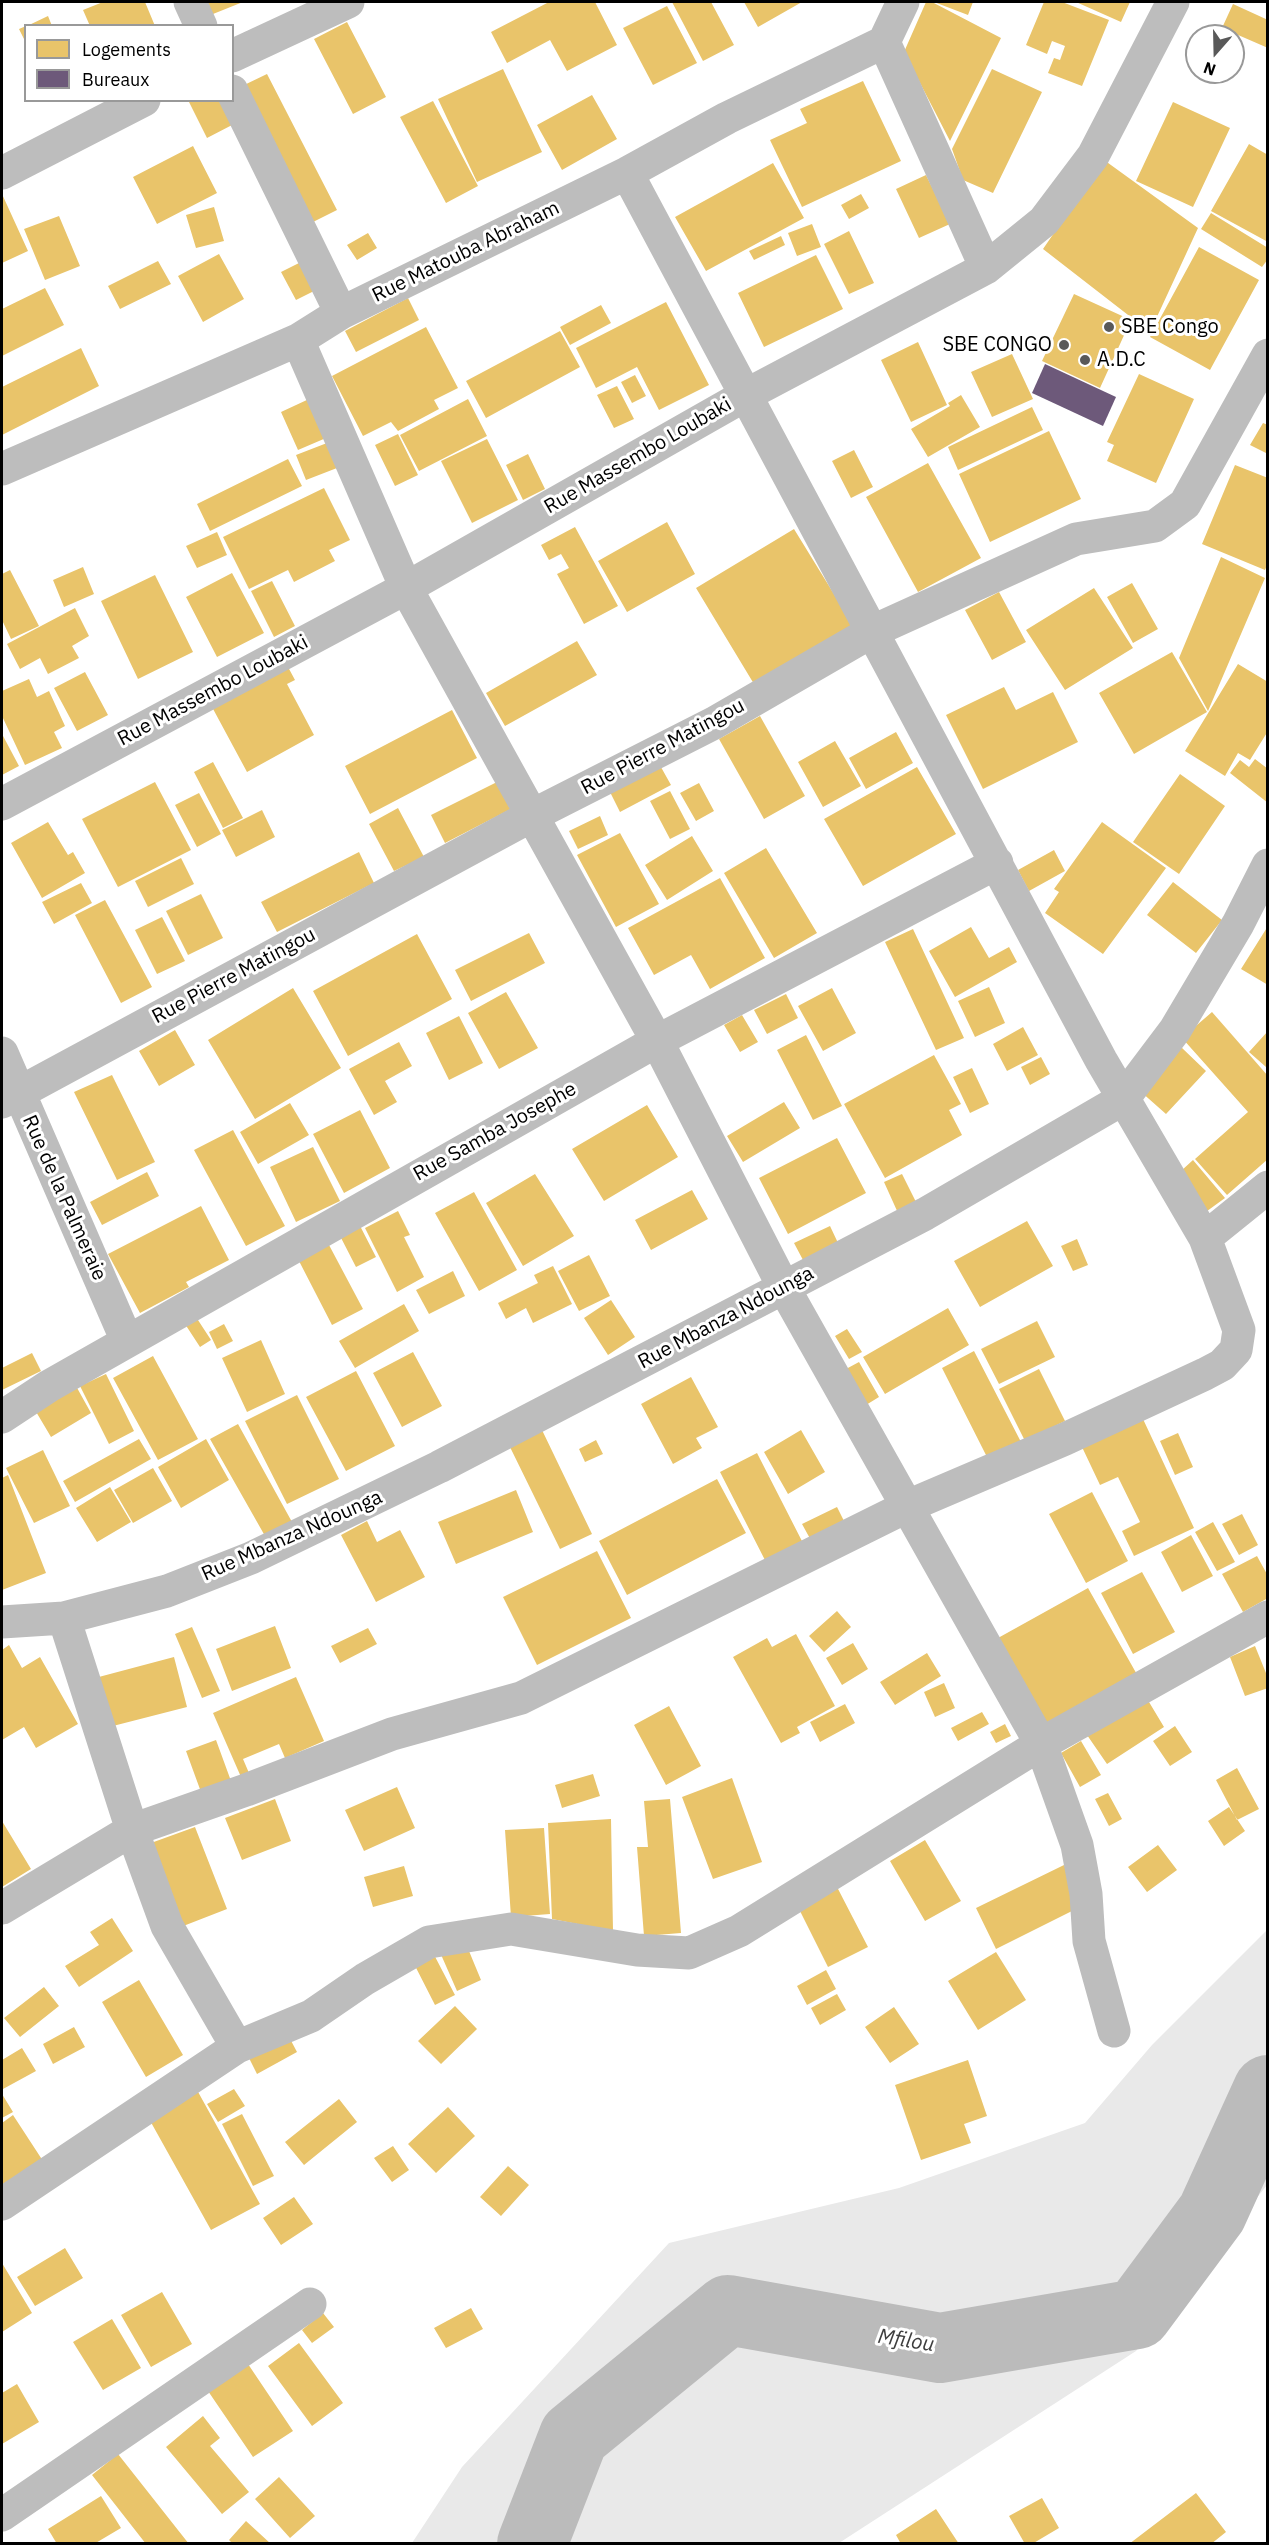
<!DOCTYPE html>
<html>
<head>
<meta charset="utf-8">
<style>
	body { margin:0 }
	#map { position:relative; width:1269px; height:2545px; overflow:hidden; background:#fff; font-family:"IBM Plex Sans",sans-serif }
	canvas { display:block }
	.frame { position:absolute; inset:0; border:3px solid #000; pointer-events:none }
	.legend { position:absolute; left:24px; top:24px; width:210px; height:78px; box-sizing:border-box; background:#fff; border:2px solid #999; margin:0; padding:8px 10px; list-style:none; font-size:18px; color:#000 }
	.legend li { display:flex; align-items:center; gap:12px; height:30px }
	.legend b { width:30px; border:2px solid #999 }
	.north { position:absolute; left:1185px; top:24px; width:60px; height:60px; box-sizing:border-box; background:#fff; border:2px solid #999; border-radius:50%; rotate:200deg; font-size:16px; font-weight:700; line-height:24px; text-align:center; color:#000 }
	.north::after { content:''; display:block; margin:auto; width:21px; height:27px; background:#595959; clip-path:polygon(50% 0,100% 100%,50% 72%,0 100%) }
</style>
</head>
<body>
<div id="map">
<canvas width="1269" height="2545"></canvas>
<div class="frame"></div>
<ul class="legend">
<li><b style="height:16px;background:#e9c46a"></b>Logements</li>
<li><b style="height:16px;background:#6d597a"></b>Bureaux</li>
</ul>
<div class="north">N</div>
</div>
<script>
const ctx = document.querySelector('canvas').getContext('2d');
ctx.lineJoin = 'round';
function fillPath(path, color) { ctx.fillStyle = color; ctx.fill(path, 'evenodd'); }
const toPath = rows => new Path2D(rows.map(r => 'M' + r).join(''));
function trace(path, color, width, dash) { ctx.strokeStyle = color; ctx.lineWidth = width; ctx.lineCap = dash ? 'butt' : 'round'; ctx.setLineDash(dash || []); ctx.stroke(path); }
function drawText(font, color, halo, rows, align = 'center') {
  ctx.font = font + ' "IBM Plex Sans",sans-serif'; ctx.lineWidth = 6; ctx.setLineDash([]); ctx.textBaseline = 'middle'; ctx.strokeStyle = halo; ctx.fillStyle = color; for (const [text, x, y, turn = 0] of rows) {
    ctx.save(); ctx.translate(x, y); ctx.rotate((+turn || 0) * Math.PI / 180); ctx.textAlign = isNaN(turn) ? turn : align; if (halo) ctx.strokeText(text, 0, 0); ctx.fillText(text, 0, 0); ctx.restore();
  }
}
fillPath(toPath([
	[1267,1930,1267,2185,1136,2351,839,2543,412,2543,462,2467,669,2243,899,2188,1085,2123,1152,2045]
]), '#e9e9e9');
fillPath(toPath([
	[103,2,145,2,155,26,90,26,83,10],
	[201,2,243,2,208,16],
	[549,2,595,2,617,45,567,71,550,40,507,63,491,32],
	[672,2,711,2,734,45,703,61],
	[744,2,802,2,758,27],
	[926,2,932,2,1001,38,950,141,904,52],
	[934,2,973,2,968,15],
	[1044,2,1062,2,1109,20,1082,86,1048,73,1054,58,1060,60,1065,46,1052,41,1047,54,1026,45],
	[1076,2,1130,2,1121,22],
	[1233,4,1268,20,1268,48,1222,28],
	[667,6,697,63,653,85,623,28],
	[48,16,52,26,27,26],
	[347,22,386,97,353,114,314,39],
	[26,26,26,43,19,29],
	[503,69,542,152,477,182,438,99],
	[992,69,1042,92,993,193,963,180,952,149],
	[267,74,337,210,311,223,240,87],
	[863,81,901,161,802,207,770,140,807,123,800,109],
	[592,95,617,139,562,170,537,125],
	[188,100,222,100,234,124,207,138],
	[433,101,478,186,446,203,400,117],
	[1173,102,1230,128,1193,207,1136,181],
	[1249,144,1268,155,1268,242,1211,211],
	[193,146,217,193,157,224,133,177],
	[1104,160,1198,228,1150,332,1043,249],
	[773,163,804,218,706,271,675,217],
	[926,175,950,224,919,238,896,189],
	[2,194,28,251,2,263],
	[861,194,869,208,849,219,841,205],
	[214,207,224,241,196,248,186,215],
	[1211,213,1268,248,1268,259,1262,267,1201,229],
	[59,216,80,266,45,280,24,229],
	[812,224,821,247,797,256,788,233],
	[849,231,874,283,849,294,824,244],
	[368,233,377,248,357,260,347,245],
	[781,236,785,245,754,260,749,251],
	[1199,247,1259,280,1210,370,1150,337],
	[219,254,244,299,203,322,178,276],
	[816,255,843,309,764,347,738,293],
	[158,261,171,284,120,309,108,286],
	[299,263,314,291,296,300,281,272],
	[45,288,64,325,2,356,2,309],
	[1074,294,1131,320,1100,388,1042,361],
	[408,298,419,320,356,352,345,331],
	[666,302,709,385,659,410,637,367,596,388,576,348],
	[601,305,611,323,570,345,560,327],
	[426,327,458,388,434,400,439,409,398,431,391,422,363,436,332,376],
	[560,331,580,367,486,418,466,381],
	[918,342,947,405,911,422,881,360],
	[81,348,99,386,2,435,2,387],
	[1012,354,1033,399,992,417,971,372],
	[1139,374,1194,399,1156,483,1107,461,1114,445,1107,442],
	[635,375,646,396,632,403,621,382],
	[617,386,634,419,614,428,597,395],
	[961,395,980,427,928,457,911,429,950,406,948,403],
	[309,399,326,438,298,450,281,412],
	[468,399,487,436,419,471,400,435],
	[1032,407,1043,430,958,470,948,447],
	[1263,423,1268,425,1268,454,1250,445],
	[1049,431,1081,499,990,542,959,474],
	[398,434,418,475,395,486,375,445],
	[487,439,518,500,472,523,441,461],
	[327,443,337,468,306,480,296,455],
	[854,450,873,487,851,498,832,461],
	[528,454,545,489,523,500,506,465],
	[288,459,302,486,210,531,197,504],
	[928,463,981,558,918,592,866,497],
	[1235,465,1268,478,1268,563,1265,570,1202,544],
	[324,488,350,540,329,550,335,561,294,582,288,570,249,589,223,537],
	[667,522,695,574,627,612,598,561],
	[575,527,618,606,584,624,557,574,569,568,561,554,549,560,541,545],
	[794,529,853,625,754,684,696,588],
	[217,532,227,555,197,568,186,546],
	[1221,557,1265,578,1208,711,1179,658],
	[83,567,94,594,64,607,53,580],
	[10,570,39,626,11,639,2,620,2,574],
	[232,573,264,633,217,657,186,597],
	[155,575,193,652,138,679,101,601],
	[272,581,295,626,274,637,251,591],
	[1132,583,1158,629,1133,643,1107,597],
	[1094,588,1133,648,1065,690,1026,630],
	[999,592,1026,642,992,660,965,610],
	[75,608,89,636,72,646,79,658,48,674,40,658,20,669,7,644],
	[577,641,597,675,505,726,486,693],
	[1172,652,1207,712,1134,754,1099,693],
	[1238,664,1268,682,1268,731,1250,760,1238,753,1225,776,1185,751],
	[288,667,295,680,287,684,314,735,247,772,212,707],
	[85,672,108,715,77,731,54,688],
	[29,679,37,697,49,691,65,726,54,732,62,748,25,765,2,716,2,691],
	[1004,687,1016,710,1053,692,1078,742,983,789,946,715],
	[452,710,477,758,370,814,345,766],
	[760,716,805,796,764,819,719,739],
	[896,732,913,763,866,789,849,758],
	[2,734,19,766,2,775],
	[835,741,861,786,823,807,798,762],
	[1255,759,1268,769,1268,803,1230,773,1240,760,1249,767],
	[657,760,671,785,620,812,607,786],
	[213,762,243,818,223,828,194,772],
	[917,767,956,834,863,886,824,819],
	[1180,774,1225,806,1179,874,1133,842],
	[155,782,191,850,118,887,82,819],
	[497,782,511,809,445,843,431,815],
	[699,783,714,811,696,821,680,793],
	[670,791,690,829,670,839,650,801],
	[199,793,221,834,197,847,175,805],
	[398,808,424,857,394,871,369,824],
	[262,810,275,837,236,857,222,830],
	[600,816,608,835,578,849,569,831],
	[48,822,68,855,73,852,85,873,42,898,11,843],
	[1102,822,1166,868,1103,954,1045,913,1059,892,1054,889],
	[620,833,659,904,616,927,577,855],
	[692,836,713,871,667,900,645,865],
	[766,848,817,933,774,958,724,873],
	[1054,850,1065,871,1029,891,1018,870],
	[359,852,374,883,277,932,261,902],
	[181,858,194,884,148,907,135,881],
	[720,878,765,958,710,989,691,955,654,975,628,928],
	[1173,882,1222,920,1196,953,1147,915],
	[81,883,92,903,54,924,42,902],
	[201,894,223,938,188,955,166,911],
	[105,900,152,987,121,1003,75,915],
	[162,917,185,961,157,974,135,930],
	[1268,926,1268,985,1241,969],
	[971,927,989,958,1009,947,1017,962,955,997,929,951],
	[913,929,964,1038,936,1050,885,942],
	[529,933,545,963,471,1001,455,970],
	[417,934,452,999,348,1056,313,991],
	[989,987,1005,1023,975,1037,958,1001],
	[293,988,341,1068,255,1119,208,1040],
	[832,988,856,1033,823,1051,798,1006],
	[506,992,538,1048,499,1069,468,1013],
	[786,994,798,1018,767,1034,754,1010],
	[1212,1012,1268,1076,1268,1159,1227,1195,1195,1159,1248,1112,1182,1038],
	[742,1015,758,1042,740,1052,724,1025],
	[459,1016,483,1063,449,1080,426,1033],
	[1023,1027,1038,1055,1007,1071,993,1044],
	[175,1030,195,1065,159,1086,139,1051],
	[1268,1031,1268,1066,1266,1067,1249,1052],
	[806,1035,842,1106,813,1120,777,1050],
	[399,1042,412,1066,385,1081,397,1102,374,1115,349,1069],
	[1181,1047,1206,1071,1166,1114,1140,1091],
	[934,1055,961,1104,949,1110,962,1135,885,1178,844,1104],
	[1041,1057,1050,1074,1030,1085,1021,1067],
	[972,1068,989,1104,970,1113,953,1077],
	[112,1075,155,1162,117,1180,74,1092],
	[784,1102,800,1128,743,1162,727,1136],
	[290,1103,309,1135,258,1164,240,1132],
	[647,1105,678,1157,604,1201,572,1149],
	[360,1110,390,1168,344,1193,313,1134],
	[233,1130,285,1226,246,1246,194,1150],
	[837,1138,866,1193,788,1234,759,1178],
	[313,1147,340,1201,296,1222,270,1167],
	[1193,1160,1225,1198,1203,1214,1181,1171],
	[147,1172,159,1196,102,1225,90,1202],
	[535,1174,574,1236,523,1266,486,1203],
	[902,1174,917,1204,898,1213,884,1182],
	[692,1190,708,1219,651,1250,635,1220],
	[474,1192,517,1270,479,1291,435,1213],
	[201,1206,229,1260,186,1282,189,1287,140,1313,108,1254],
	[398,1211,410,1235,404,1237,424,1277,397,1292,365,1228],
	[1027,1221,1053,1266,980,1307,954,1261],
	[358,1222,376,1257,356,1267,338,1232],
	[830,1226,838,1243,803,1260,794,1243],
	[1077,1239,1088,1265,1073,1271,1061,1246],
	[329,1245,363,1309,332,1325,299,1261],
	[589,1255,610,1296,579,1311,558,1271],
	[553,1266,572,1304,533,1323,526,1308,506,1319,498,1303,538,1283,534,1275],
	[453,1271,465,1296,429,1314,416,1290],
	[611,1300,635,1337,608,1355,584,1318],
	[404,1304,419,1331,355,1368,339,1341],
	[948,1308,969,1345,885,1394,863,1357],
	[196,1317,211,1340,200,1347,185,1324],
	[1037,1321,1055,1357,999,1384,981,1349],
	[224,1324,233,1341,217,1349,209,1332],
	[847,1329,862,1352,849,1359,835,1336],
	[261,1340,285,1394,247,1412,222,1358],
	[974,1351,1021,1442,988,1459,942,1368],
	[413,1352,442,1406,402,1427,373,1373],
	[32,1353,41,1371,2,1390,2,1368],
	[153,1356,198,1439,158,1460,113,1378],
	[859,1362,879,1397,866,1405,846,1369],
	[1039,1369,1065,1421,1025,1441,999,1389],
	[356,1371,395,1446,346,1471,306,1397],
	[106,1374,134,1431,109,1444,80,1386],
	[691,1377,718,1427,696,1438,702,1448,673,1464,641,1404],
	[76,1386,91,1413,51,1437,35,1410],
	[297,1395,339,1479,287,1504,245,1421],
	[1143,1419,1194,1528,1134,1556,1122,1531,1140,1522,1118,1477,1100,1485,1082,1447],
	[238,1424,292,1522,265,1536,210,1439],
	[542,1430,592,1534,560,1549,509,1445],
	[801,1430,825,1472,788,1494,764,1452],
	[1178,1433,1193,1467,1175,1475,1160,1441],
	[139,1439,151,1459,75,1502,63,1481],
	[206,1439,229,1480,181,1508,158,1467],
	[596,1440,603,1454,585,1462,579,1449],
	[43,1450,70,1506,34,1523,6,1468],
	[757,1453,805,1547,768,1566,720,1472],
	[153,1468,172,1501,133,1523,114,1490],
	[8,1475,46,1573,2,1590,2,1478],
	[717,1479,746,1533,627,1595,599,1541],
	[110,1487,131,1522,97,1542,76,1508],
	[516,1490,533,1532,456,1564,438,1522],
	[1092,1492,1128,1561,1086,1583,1049,1514],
	[837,1507,847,1527,813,1544,802,1524],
	[1242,1514,1258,1545,1239,1555,1222,1524],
	[367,1521,377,1542,400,1530,425,1577,376,1602,341,1535],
	[1213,1522,1235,1562,1217,1571,1195,1532],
	[1191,1535,1213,1576,1182,1592,1161,1552],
	[597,1551,631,1618,537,1665,503,1597],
	[1257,1556,1268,1576,1268,1598,1243,1612,1222,1574],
	[1142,1572,1175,1632,1133,1654,1101,1593],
	[1088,1588,1139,1678,1050,1728,998,1638],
	[837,1611,851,1627,824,1652,809,1636],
	[275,1626,291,1668,232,1691,216,1649],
	[192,1627,220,1691,202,1698,175,1634],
	[368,1628,377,1644,340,1663,331,1646],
	[796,1634,835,1706,797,1727,800,1733,781,1743,733,1657,767,1638,772,1647],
	[853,1643,868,1669,842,1685,826,1658],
	[9,1645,22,1668,40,1657,78,1724,36,1748,24,1727,2,1740,2,1650],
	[1255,1646,1268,1678,1268,1688,1245,1696,1230,1657],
	[927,1653,941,1676,895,1705,880,1682],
	[174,1657,187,1707,109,1727,95,1678],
	[296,1677,324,1741,285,1758,279,1744,243,1759,249,1773,241,1777,213,1713],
	[944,1683,955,1708,935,1717,924,1692],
	[1146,1697,1164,1727,1107,1764,1087,1735],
	[845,1704,855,1723,820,1742,810,1722],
	[669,1706,701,1766,666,1785,634,1725],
	[982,1712,989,1724,958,1741,951,1728],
	[1005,1724,1011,1736,996,1743,990,1732],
	[1175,1726,1192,1752,1170,1766,1153,1741],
	[216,1740,231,1781,201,1792,186,1751],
	[1081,1741,1101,1775,1080,1787,1061,1753],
	[1237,1768,1259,1809,1237,1820,1216,1780],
	[593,1774,600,1796,562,1808,555,1785],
	[732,1778,762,1862,713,1879,682,1797],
	[397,1787,415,1828,364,1851,345,1810],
	[1108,1793,1122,1819,1109,1826,1095,1799],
	[275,1799,291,1841,242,1860,225,1818],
	[670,1799,681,1933,644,1936,637,1847,648,1847,644,1801],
	[1229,1807,1245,1831,1224,1846,1208,1821],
	[611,1819,613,1931,552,1919,548,1823],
	[2,1821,31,1869,2,1887],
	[195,1827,227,1909,173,1930,140,1847],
	[544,1828,550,1914,511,1917,505,1830],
	[925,1840,961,1901,925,1921,890,1861],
	[1158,1845,1177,1870,1147,1892,1128,1867],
	[1064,1865,1084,1905,996,1949,976,1908],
	[404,1866,413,1896,373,1907,364,1877],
	[837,1887,868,1947,828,1967,798,1907],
	[112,1918,133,1951,79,1987,65,1966,99,1945,90,1932],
	[464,1939,481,1980,457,1991,439,1950],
	[430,1947,455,1995,435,2005,410,1956],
	[996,1952,1026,2000,978,2030,948,1981],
	[826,1970,836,1989,807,2005,797,1986],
	[139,1980,183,2055,146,2077,102,2002],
	[44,1987,59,2006,20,2037,4,2018],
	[837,1994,846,2010,820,2025,811,2008],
	[455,2006,477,2029,441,2064,418,2041],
	[894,2007,919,2044,890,2063,865,2027],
	[74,2027,85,2047,53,2064,43,2044],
	[288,2035,297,2052,257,2074,248,2056],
	[22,2048,36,2071,3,2089,2,2060],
	[968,2060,987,2116,964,2124,971,2143,921,2160,895,2085],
	[234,2089,245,2106,218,2122,207,2104],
	[197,2090,260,2204,211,2230,148,2117],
	[2,2094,13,2112,2,2118],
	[339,2099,357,2122,304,2165,285,2142],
	[448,2107,475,2136,436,2173,408,2144],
	[242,2114,274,2176,253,2186,222,2124],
	[13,2115,43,2161,2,2187,2,2123],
	[393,2146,409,2170,392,2182,374,2158],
	[508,2166,529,2185,501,2216,480,2197],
	[294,2197,313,2224,281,2245,263,2218],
	[65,2248,83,2278,35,2306,17,2277],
	[2,2263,32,2313,2,2332],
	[162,2292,192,2344,151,2367,121,2315],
	[471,2308,483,2329,446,2348,434,2328],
	[323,2313,334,2327,312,2343,302,2330],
	[112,2319,141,2368,103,2390,73,2342],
	[299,2343,343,2403,312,2426,268,2366],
	[248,2364,293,2431,253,2457,208,2391],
	[17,2384,39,2422,2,2444,2,2393],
	[203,2416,220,2438,210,2446,249,2492,222,2514,166,2447],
	[118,2454,189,2544,146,2544,92,2475],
	[279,2477,315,2516,290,2538,255,2499],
	[1196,2493,1226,2532,1211,2544,1129,2544],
	[101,2496,121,2528,94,2544,57,2544,48,2529],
	[1042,2498,1059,2528,1032,2544,1025,2544,1009,2516],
	[936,2509,959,2544,901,2544,896,2535],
	[246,2521,271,2544,233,2544,229,2540]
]), '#e9c46a');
fillPath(toPath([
	[1045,364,1116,397,1103,426,1032,393]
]), '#6d597a');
trace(toPath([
	[532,2544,574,2436,728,2310,940,2348,1137,2314,1212,2213,1268,2090]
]), '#bbb', 70);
trace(toPath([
	[190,2,201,26],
	[884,42,986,268],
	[232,56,348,2],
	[232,91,341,313],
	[2,173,144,100],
	[298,340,406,588,657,1041,784,1288,1041,1744,1077,1845,1086,1894,1089,1941,1114,2031],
	[2,469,298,340,341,313,627,173,727,118,884,42,903,2],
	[2,804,406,588,744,396,986,268,1044,221,1093,156,1173,2],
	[2,1053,127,1341],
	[2,1102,533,815,714,723,873,631,1076,539,1155,526,1185,504,1268,355],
	[1205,1238,1268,1187],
	[2,1417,49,1386,657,1041,997,863],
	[64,1618,132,1830,167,1926,237,2047],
	[2,1622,64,1618,167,1591,251,1558,439,1467,925,1214,1123,1099,1175,1030,1238,924,1268,865],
	[2,1908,132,1830,246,1790,392,1734,521,1698,908,1506,1065,1439,1205,1374,1222,1365,1236,1350,1239,1330,1205,1238,1101,1060,627,173],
	[2,2204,237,2047,311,2016,365,1979,429,1942,511,1929,637,1950,689,1953,739,1931,1041,1744,1268,1617],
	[2,2515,310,2304]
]), '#bdbdbd', 33);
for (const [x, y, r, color] of [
	[1109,327,6,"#595959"],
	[1064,345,6,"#595959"],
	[1085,360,6,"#595959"]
]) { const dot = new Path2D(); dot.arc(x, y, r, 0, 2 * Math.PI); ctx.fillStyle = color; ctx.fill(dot); trace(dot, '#fff', 2); }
drawText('20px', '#000', '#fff', [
	["Rue Matouba Abraham",466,252,-26],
	["Rue Massembo Loubaki",638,456,-30],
	["Rue Massembo Loubaki",213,691,-28],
	["Rue Pierre Matingou",663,747,-28],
	["Rue Pierre Matingou",234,976,-28],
	["Rue Samba Josephe",495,1132,-29],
	["Rue de la Palmeraie",64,1198,66],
	["Rue Mbanza Ndounga",726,1318,-28],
	["Rue Mbanza Ndounga",292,1536,-24]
]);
drawText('20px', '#000', '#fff', [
	["SBE Congo",1121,327],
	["SBE CONGO",1052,345,"right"],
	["A.D.C",1097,360]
], 'left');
drawText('italic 21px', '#3f3f3f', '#fff', [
	["Mfilou",906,2341,9]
]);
</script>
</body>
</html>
